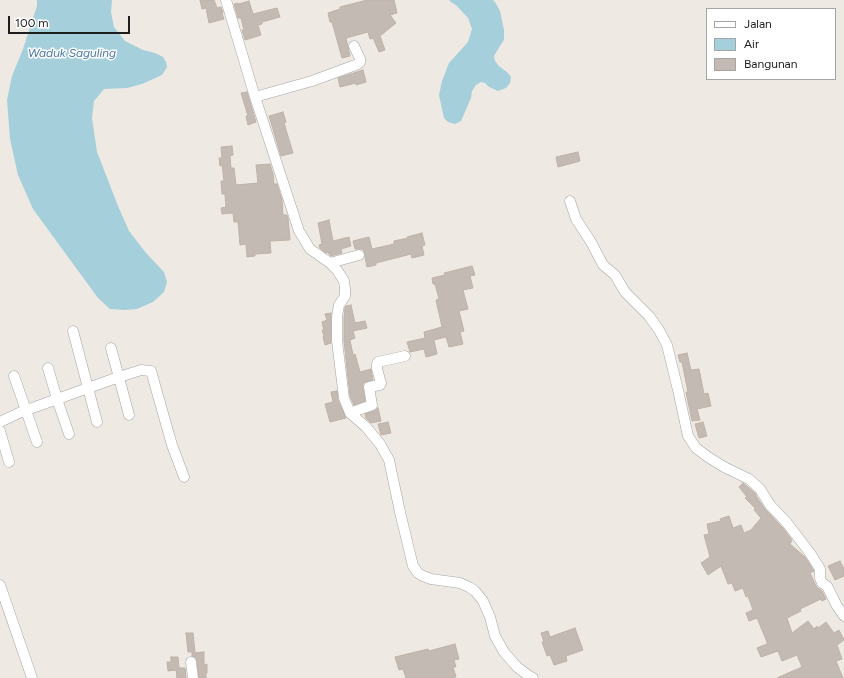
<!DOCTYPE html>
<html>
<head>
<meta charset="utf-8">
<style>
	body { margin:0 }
	#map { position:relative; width:844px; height:678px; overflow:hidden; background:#eeeae3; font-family:Figtree,sans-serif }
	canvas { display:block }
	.legend { position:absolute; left:706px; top:8px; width:130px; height:72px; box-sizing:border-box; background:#fff; border:1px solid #a5a5a5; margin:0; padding:5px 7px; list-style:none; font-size:12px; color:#1d1d1d }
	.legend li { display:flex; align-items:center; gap:8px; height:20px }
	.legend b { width:20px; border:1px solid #a5a5a5 }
	.scale { position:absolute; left:8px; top:16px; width:122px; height:18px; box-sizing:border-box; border:2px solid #1d1d1d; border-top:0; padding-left:5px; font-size:12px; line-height:14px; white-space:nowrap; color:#1d1d1d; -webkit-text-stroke:3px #fff; paint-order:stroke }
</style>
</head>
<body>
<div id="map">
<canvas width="844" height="678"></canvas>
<ul class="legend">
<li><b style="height:5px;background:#fff"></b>Jalan</li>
<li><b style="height:11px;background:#a4cfdb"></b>Air</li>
<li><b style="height:11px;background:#c3bab3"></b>Bangunan</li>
</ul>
<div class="scale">100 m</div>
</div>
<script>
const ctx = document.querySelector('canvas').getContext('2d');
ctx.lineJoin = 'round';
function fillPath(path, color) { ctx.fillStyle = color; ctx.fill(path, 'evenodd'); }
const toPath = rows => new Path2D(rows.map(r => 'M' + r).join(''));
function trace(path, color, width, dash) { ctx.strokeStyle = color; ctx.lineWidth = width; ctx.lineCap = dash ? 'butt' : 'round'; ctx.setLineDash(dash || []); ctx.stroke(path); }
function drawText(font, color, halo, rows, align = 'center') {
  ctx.font = font + ' Figtree,sans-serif'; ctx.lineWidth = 3; ctx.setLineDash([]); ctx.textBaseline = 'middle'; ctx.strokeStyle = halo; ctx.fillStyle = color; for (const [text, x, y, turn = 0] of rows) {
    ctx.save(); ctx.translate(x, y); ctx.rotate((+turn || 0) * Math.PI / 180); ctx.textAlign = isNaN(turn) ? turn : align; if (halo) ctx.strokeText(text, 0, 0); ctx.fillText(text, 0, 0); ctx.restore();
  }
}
fillPath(toPath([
	[37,0,112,0,111,12,114,27,125,41,143,50,155,53,163,57,166,62,167,67,162,75,142,84,127,88,104,89,94,101,92,118,97,152,118,206,129,231,146,253,164,272,167,282,164,292,153,302,137,309,125,310,110,309,98,298,33,209,18,175,10,139,7,100,12,76,23,49,37,6],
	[449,0,493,0,495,2,500,11,504,30,504,40,500,46,494,56,495,61,499,66,508,73,511,77,510,83,506,88,498,91,489,87,485,83,481,82,476,85,472,91,471,98,461,121,455,124,448,122,444,118,439,95,442,81,449,63,468,42,472,29,468,18,457,6,451,2]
]), '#a4cfdb');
const building = toPath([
	[200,0,214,0,217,8,221,7,223,13,222,14,224,19,209,23,206,8,202,9,200,0],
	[367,0,394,0,397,13,390,15,396,23,380,36,385,50,379,52,373,38,370,39,368,32,346,38,350,56,342,58,332,22,330,22,328,13,340,9,340,7,367,0],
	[249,1,253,14,277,8,280,17,262,22,262,24,258,25,261,35,245,40,242,30,244,30,241,18,238,18,234,4,238,3,239,4,249,1],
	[363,70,366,82,356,85,356,83,340,87,338,78,363,70],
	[247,92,256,122,248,125,246,116,248,116,241,93,247,92],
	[283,112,286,122,284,123,293,153,281,156,269,116,283,112],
	[232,146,233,155,230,156,231,168,234,168,236,185,258,183,256,165,270,164,273,174,274,184,277,184,282,200,283,215,287,215,288,218,290,240,270,241,271,253,255,254,255,256,247,257,246,244,240,245,238,222,234,222,233,213,222,214,221,208,226,207,225,194,222,194,221,181,224,181,222,165,220,166,219,158,222,158,221,147,232,146],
	[578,152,580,161,558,167,556,157,578,152],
	[329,220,333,241,349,237,351,246,341,249,342,253,331,256,329,254,328,252,326,253,320,248,319,245,322,244,318,223,329,220],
	[422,233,425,245,422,246,424,255,412,258,411,254,376,263,376,265,367,267,365,257,365,254,363,249,355,249,353,241,369,237,372,249,394,244,394,241,408,238,407,237,422,233],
	[472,266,475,275,470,276,473,288,463,290,468,309,459,311,464,331,460,332,463,344,449,347,446,337,434,340,437,354,426,357,424,349,410,352,407,342,425,338,424,332,442,327,436,300,439,299,435,284,433,284,432,278,445,275,444,273,472,266],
	[351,305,355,323,365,321,367,328,353,331,355,338,350,340,353,355,355,354,360,372,371,369,373,380,365,382,363,384,363,388,365,401,354,405,350,396,344,341,344,318,345,307,346,306,351,305],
	[331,313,331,343,325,345,323,337,324,336,322,330,324,330,322,322,327,320,325,314,331,313],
	[687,353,691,370,699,369,704,394,708,393,711,406,697,409,700,420,692,421,686,392,688,392,682,362,680,362,678,355,687,353],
	[337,391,338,400,346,418,330,422,325,404,333,402,331,392,337,391],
	[378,408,381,421,371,423,366,418,365,414,374,411,378,408],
	[388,422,391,433,381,435,378,424,388,422],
	[703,422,707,436,699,438,695,424,703,422],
	[743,483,755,493,756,495,756,496,765,509,782,527,792,540,790,544,805,557,814,571,810,573,817,588,818,588,822,591,826,599,822,601,821,599,800,609,801,611,787,618,792,633,808,621,814,629,817,626,818,628,826,622,834,633,839,630,844,640,837,645,842,659,836,661,843,678,777,678,802,667,797,655,782,661,778,651,761,657,757,648,767,644,767,642,757,618,749,621,746,613,753,610,748,596,746,597,743,588,735,591,732,583,728,584,721,566,708,575,701,563,710,557,704,535,709,534,707,524,721,521,720,519,729,516,733,528,741,525,744,533,751,530,761,518,754,510,755,508,745,498,747,497,739,487,743,483],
	[840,561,844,569,844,576,835,580,828,566,840,561],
	[575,628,583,650,566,656,567,661,554,665,550,655,547,656,542,642,544,642,541,633,548,631,550,637,575,628],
	[186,633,193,633,195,652,188,652,186,633],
	[455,644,459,659,454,660,456,667,453,667,456,677,451,678,406,678,403,669,399,670,395,657,428,649,429,651,455,644],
	[204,652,204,665,207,664,207,673,206,673,206,678,199,678,197,661,196,658,192,656,192,653,204,652],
	[171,657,178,657,179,668,185,668,186,678,177,678,176,670,168,671,167,662,171,662,171,657]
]);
fillPath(building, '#c3bab3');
trace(building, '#c0b1a6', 1);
const minor = toPath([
	[226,0,255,97,299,231,310,249,330,263,337,270,344,281,345,289,345,296,339,305,337,317,337,341,344,398,350,413,366,427,380,444,389,460,400,512,413,566,418,573,423,576,431,579,460,583,469,587,475,591,483,601,490,617,495,636,504,652,517,667,529,676,533,678],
	[255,97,312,81,358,64,360,62,360,59,354,46],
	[570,201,576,219,591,242,603,265,615,275,625,292,649,316,659,330,667,345,678,390,688,436,696,448,708,457,724,467,749,479,760,489,770,505,787,523,810,553,820,569,820,578,822,583,827,586,837,606,844,616],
	[330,263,359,255],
	[73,331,97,422],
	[111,348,129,415],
	[48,368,57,399,69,434],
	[14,376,37,442],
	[350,413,372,405,369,387,380,385,381,383,377,369,377,364,378,362,405,356],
	[0,422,21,412,116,378,141,370,151,371,172,445,184,477],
	[0,431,9,462],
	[0,585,32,678],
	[191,662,193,678]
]);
trace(minor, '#a4a4a4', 11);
trace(minor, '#fff', 10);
drawText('italic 12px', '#4876a3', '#fff', [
	["Waduk Saguling",72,53]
]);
</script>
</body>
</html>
